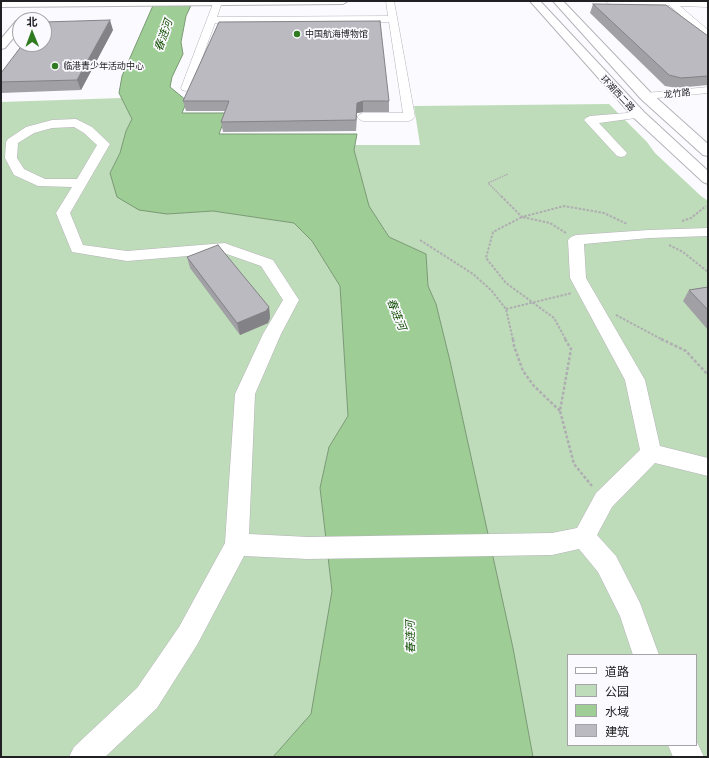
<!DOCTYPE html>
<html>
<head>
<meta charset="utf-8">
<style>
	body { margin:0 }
	#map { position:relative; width:709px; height:758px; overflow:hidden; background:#fbfaff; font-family:Georgia,"Noto Sans SC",serif }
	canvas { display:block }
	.frame { position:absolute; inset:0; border:2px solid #212023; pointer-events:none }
	.legend { position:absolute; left:567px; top:654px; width:130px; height:92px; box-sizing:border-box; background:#fbfaff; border:1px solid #a4a3a7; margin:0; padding:5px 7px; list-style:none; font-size:12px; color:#212023 }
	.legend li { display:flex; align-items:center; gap:8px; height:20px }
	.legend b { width:20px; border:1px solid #a4a3a7 }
	.north { position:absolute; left:12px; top:12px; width:40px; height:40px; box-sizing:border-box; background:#fbfaff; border:1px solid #a4a3a7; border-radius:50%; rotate:359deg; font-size:11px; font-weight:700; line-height:16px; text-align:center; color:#212023 }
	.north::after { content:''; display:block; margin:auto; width:14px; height:18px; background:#307a20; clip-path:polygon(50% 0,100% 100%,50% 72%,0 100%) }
</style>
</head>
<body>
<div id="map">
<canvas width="709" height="758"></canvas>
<div class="frame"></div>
<ul class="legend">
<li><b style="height:5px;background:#fff"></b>道路</li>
<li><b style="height:11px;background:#bfdcba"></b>公园</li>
<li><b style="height:11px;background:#9fcd96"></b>水域</li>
<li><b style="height:11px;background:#bbbac0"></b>建筑</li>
</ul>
<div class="north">北</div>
</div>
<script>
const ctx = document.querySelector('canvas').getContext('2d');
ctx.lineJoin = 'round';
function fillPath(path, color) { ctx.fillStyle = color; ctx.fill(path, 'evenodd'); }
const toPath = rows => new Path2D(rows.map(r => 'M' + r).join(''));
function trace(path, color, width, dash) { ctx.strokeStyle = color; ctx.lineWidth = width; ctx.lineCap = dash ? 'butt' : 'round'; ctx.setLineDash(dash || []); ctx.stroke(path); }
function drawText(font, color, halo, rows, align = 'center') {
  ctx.font = font + ' Georgia,"Noto Sans SC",serif'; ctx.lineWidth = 3.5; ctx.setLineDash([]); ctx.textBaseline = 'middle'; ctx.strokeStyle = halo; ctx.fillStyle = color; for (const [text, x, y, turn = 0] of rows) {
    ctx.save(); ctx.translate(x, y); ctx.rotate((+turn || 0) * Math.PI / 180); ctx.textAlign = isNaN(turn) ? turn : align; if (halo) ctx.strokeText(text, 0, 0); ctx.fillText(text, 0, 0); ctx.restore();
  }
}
fillPath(toPath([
	[122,98,132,119,126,131,120,153,110,173,167,214,213,211,294,223,312,241,340,286,348,416,329,447,320,488,332,591,311,714,273,757,1,757,1,102],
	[609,104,647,142,655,153,701,196,708,201,708,757,533,757,513,648,450,361,436,304,428,286,426,254,389,237,369,206,354,150,355,145,420,145,414,106],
	[568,655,696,655,696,745,568,745]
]), '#bfdcba');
const water = toPath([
	[155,1,193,1,186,16,181,42,183,54,172,77,170,87,187,101,182,113,227,113,219,134,357,134,354,150,369,206,389,237,426,254,428,286,436,304,450,361,513,648,533,757,273,757,311,714,332,591,320,488,329,447,348,416,340,286,312,241,294,223,213,211,167,214,139,210,117,197,110,173,120,153,126,131,132,119,119,93,122,76,155,1]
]);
fillPath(water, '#9fcd96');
trace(water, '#799974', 1);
const minor = toPath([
	[214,1,222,2,217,17,388,16,386,1,394,1,415,117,413,119,409,121,363,121,359,119,357,117,359,115,363,113,403,113,389,22,215,23,191,88,186,91,182,90,181,88,214,1],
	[605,1,708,1,708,7,680,6,708,30,708,38,705,37,669,5,609,4,605,1],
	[708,87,708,93,646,99,640,96,646,93,708,87],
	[639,112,643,113,645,115,643,117,599,123,627,153,625,156,621,157,617,156,584,120,586,118,590,116,639,112],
	[76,119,92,127,110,144,70,213,83,245,127,251,225,243,230,245,273,260,299,300,281,334,255,394,249,534,308,537,552,533,577,528,596,493,640,450,625,380,570,278,568,240,571,237,576,235,649,230,708,228,708,236,649,238,584,244,586,278,645,380,660,446,708,458,708,476,655,463,612,507,597,535,616,556,640,603,659,655,633,655,620,616,598,572,579,549,552,555,308,559,244,556,197,645,157,708,105,757,69,757,74,747,137,688,179,627,225,543,235,394,263,334,283,300,261,266,224,253,127,261,72,252,56,213,72,187,38,186,14,175,5,158,6,142,8,139,26,127,52,120,76,119],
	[74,127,84,133,97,145,77,179,45,179,24,169,17,158,18,143,34,133,52,128,74,127],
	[696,740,704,757,673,757,668,745,696,745,696,740]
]);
const major = toPath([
	[1,1,348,1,343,4,1,7,1,1],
	[530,1,540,1,644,112,708,171,708,184,703,182,634,118,530,1],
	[553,1,563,1,651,93,708,144,708,156,703,155,641,99,553,1],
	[21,20,20,30,5,48,1,49,1,39,16,21,21,20]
]);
trace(minor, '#b5b3b9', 1);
trace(major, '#b5b3b9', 2);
trace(toPath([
	[502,197,488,183,508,174]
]), '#aeadb1', 1.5, [1.5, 1]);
trace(toPath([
	[501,196,522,217,564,206,604,213,627,224],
	[682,221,691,218,706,206],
	[566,233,550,223,522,217,493,232,486,258,506,283,554,318,566,340],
	[420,240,473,274,491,290,506,309,513,340],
	[669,245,683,252,708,272],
	[506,309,572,293],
	[616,315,663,340]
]), '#aeadb1', 2, [2.5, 1.5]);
trace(toPath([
	[513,339,514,346,523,371,534,386,560,411],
	[565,339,571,349,560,411,574,464,592,486],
	[661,339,686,351,708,375]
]), '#aeadb1', 2.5, [3, 2]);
fillPath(minor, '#fff');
fillPath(major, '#fff');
fillPath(toPath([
	[593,4,708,36,708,85,677,88,665,86,590,13],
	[113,30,81,90,1,93,1,73],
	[183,101,389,101,389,112,363,112,357,113,356,131,223,132,221,122,225,111,186,111],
	[187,257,269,307,270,318,268,323,240,335,190,268],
	[708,287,708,330,683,301,689,290]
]), '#a1a0a5');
fillPath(toPath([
	[110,20,113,30,81,90,77,80],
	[363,101,363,112,357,113,356,131,357,103],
	[269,307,270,318,268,323,240,335,237,323]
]), '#838286');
const building = toPath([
	[593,4,666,5,708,36,708,76,681,78,669,75,593,4],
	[110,20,77,80,1,82,1,73,23,44,44,44,44,22,110,20],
	[380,21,389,101,363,101,357,103,356,120,221,122,229,101,183,101,219,22,380,21],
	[218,245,269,307,266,311,237,323,187,257,218,245],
	[708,287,708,310,689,290,708,287]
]);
fillPath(building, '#bbbac0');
trace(building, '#838286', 1);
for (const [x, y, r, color] of [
	[297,34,4,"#307a20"],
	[55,66,4,"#307a20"]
]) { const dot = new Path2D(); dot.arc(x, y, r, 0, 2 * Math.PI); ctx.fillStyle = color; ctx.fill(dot); trace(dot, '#fbfaff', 1.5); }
drawText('9px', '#212023', '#fbfaff', [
	["中国航海博物馆",305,34],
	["临港青少年活动中心",63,66]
], 'left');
drawText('9px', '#212023', '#fbfaff', [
	["环湖西二路",618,93,47],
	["龙竹路",677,93,-6]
]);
drawText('italic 11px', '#134f03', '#fbfaff', [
	["春涟河",163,35,-71],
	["春涟河",397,314,68],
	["春涟河",410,637,-91]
]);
</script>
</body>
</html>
